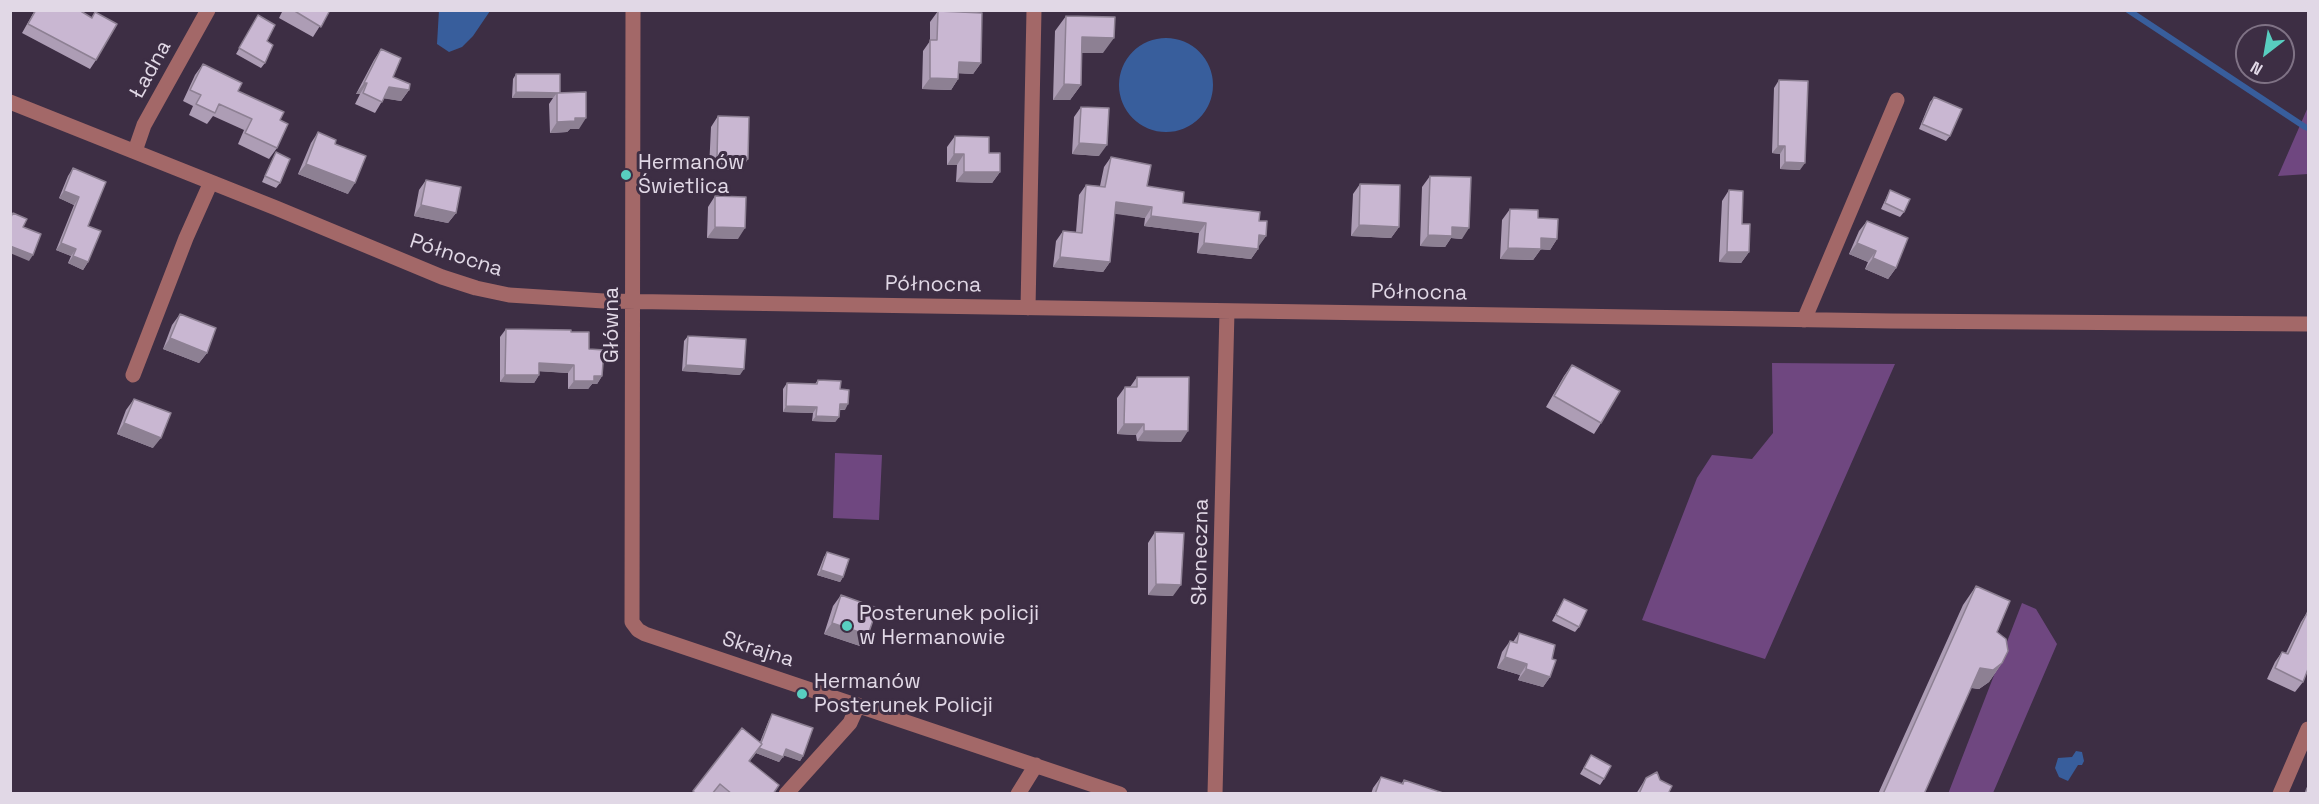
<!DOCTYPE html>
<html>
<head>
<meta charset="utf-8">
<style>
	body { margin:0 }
	#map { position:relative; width:2319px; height:804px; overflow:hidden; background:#3d2e44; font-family:"Space Grotesk",sans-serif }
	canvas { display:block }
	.frame { position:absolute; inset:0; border:12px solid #e1d8e6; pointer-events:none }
	.north { position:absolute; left:2235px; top:24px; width:60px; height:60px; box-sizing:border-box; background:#3d2e44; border:2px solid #7f7285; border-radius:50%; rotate:211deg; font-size:16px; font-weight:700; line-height:24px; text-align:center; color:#e1d8e6 }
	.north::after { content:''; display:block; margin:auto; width:21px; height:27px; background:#58cec0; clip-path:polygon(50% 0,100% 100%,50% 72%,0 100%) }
</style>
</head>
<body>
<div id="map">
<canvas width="2319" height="804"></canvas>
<div class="frame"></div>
<div class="north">N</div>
</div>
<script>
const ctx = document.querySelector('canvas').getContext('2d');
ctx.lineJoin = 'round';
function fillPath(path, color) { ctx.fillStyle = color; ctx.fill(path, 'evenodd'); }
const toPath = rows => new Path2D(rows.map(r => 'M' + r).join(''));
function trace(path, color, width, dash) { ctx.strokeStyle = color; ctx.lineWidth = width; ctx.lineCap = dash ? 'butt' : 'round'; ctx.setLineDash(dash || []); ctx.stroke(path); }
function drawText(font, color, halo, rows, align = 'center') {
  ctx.font = font + ' "Space Grotesk",sans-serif'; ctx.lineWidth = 6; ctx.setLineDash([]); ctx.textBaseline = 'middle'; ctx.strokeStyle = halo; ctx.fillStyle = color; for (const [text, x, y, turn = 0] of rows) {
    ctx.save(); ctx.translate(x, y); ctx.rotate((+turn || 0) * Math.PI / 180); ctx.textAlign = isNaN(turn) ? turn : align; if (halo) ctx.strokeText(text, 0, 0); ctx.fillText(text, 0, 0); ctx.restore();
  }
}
fillPath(toPath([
	[2308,107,2308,174,2278,176],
	[1772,363,1895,364,1765,659,1642,620,1697,478,1712,455,1752,459,1773,433],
	[835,453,882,455,879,520,833,518],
	[2022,603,2036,609,2057,644,1993,793,1948,794]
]), '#6f4780');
fillPath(toPath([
	[439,10,490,10,490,11,473,36,462,47,449,52,437,44],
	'1119 85a47 47 0 1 1 94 0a47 47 0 1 1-94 0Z',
	[2076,751,2082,752,2084,761,2082,765,2078,765,2068,781,2059,777,2055,768,2058,758,2072,757]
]), '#385e9c');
trace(toPath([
	[2128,10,2305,127,2308,128]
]), '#385e9c', 6);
trace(toPath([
	[633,10,632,622,638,630,645,634,1120,794],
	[10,102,276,208,442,277,476,288,509,295,604,301,1891,321,2308,324],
	[135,151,144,125,208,10],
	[1028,308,1034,10],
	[1804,320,1897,100],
	[133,375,186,238,211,182],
	[786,794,850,723,858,705],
	[1018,794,1036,765],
	[1215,794,1227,311],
	[2280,794,2308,729]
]), '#a36868', 15);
fillPath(toPath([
	[35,10,79,10,91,18,95,12,96,60,90,69,22,33],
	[283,10,330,10,313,37,279,18],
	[938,11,981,63,973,74,958,73,958,79,951,90,922,89,923,51,930,41,930,22],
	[258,15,265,63,261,68,236,54],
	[1066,16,1103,53,1082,53,1081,85,1070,100,1053,100,1055,31],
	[381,49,393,77,409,90,401,101,384,98,375,113,355,104,360,94,356,94,374,60],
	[203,64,238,91,280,120,277,148,269,159,238,144,244,130,213,116,207,124,189,115,193,106,183,101,195,75],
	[516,74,560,93,579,129,570,129,567,132,550,133,549,104,553,98,512,98,513,79],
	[1779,80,1800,170,1780,169,1780,154,1772,153,1774,88],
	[1934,97,1950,136,1946,141,1919,129,1930,102],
	[1081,107,1099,156,1072,154,1074,117],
	[718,116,748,159,740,170,709,169,711,127],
	[318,132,335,144,348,194,298,174,311,143],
	[955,136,989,153,1000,172,992,183,956,182,957,165,947,165,947,147],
	[276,152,280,183,276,188,262,182,273,158],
	[1111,157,1147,186,1183,203,1259,221,1266,236,1258,246,1258,249,1251,259,1197,253,1199,233,1144,226,1145,218,1115,213,1110,262,1103,272,1053,267,1056,241,1063,231,1076,232,1079,195,1086,185,1100,186,1104,167],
	[73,168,88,226,88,262,83,270,68,263,71,256,56,250,74,205,59,198,68,176],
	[1430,176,1462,239,1451,238,1445,247,1420,246,1422,187],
	[426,180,456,213,448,223,414,216,419,190],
	[1360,184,1399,227,1391,238,1351,236,1353,194],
	[1729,190,1742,224,1749,252,1741,263,1719,262,1722,201],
	[1890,190,1904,212,1900,217,1881,209,1887,196],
	[715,196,738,239,707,238,708,207],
	[1510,209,1557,239,1550,250,1541,249,1533,260,1500,259,1502,220],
	[1867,221,1896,268,1888,279,1865,269,1868,262,1849,254,1859,231],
	[180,314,207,353,199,363,163,349,172,325],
	[506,329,571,332,589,349,602,376,597,384,592,384,588,389,568,389,568,373,539,371,539,375,534,383,500,382,500,337],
	[688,336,740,375,682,371,684,341],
	[1572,365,1601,423,1594,434,1546,407,1564,376],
	[1137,377,1181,442,1137,441,1136,435,1117,434,1117,398,1125,387,1130,387],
	[818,380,840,389,845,410,840,410,839,417,835,422,812,421,813,413,783,412,783,389,787,383,815,384],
	[134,399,153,448,117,434,126,410],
	[1155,532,1173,596,1148,595,1148,543],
	[827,552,843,577,840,582,817,575,824,557],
	[1976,586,1997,632,2002,663,1989,682,1979,689,1971,688,1924,794,1878,794,1963,605],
	[841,595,868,635,860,646,824,634,833,606],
	[1564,599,1579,627,1575,632,1552,621],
	[2308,611,2303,682,2295,692,2267,679,2275,662,2282,652,2286,653,2301,622],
	[1519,633,1552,659,1550,677,1543,687,1518,680,1520,675,1497,668,1502,652,1510,641,1513,642],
	[772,714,803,756,800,761,784,755,779,762,756,753,749,762,774,794,691,794,742,728,760,742,769,720],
	[1591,755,1604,779,1600,785,1580,774],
	[1381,777,1401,784,1404,780,1446,794,1371,794,1373,788],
	[1646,778,1660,780,1668,794,1636,794]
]), '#ad9db5');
fillPath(toPath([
	[1082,37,1114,38,1103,53,1071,53],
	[959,62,981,63,973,74,951,73],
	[930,78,958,79,951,90,922,89],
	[364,83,367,83,360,94,356,94],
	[1064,84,1081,85,1070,100,1053,100],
	[389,87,409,90,401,101,381,98],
	[516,92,557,93,553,98,512,98],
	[575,118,586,118,579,129,570,129,567,132,550,133,557,122],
	[1079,143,1107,145,1099,156,1072,154],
	[1778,146,1785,146,1780,154,1772,153],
	[954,154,964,154,957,165,947,165],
	[717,158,748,159,740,170,709,169],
	[1785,162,1805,163,1800,170,1780,169],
	[306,164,355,183,348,194,298,174],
	[964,172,1000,172,992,183,956,182],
	[64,191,79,197,74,205,59,198],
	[1116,202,1152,207,1145,218,1109,213],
	[421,205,456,213,448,223,414,216],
	[1151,216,1206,223,1199,233,1144,226],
	[1359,225,1399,227,1391,238,1351,236],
	[715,227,745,228,738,239,707,238],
	[1452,227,1469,228,1462,239,1451,238,1445,247,1420,246,1428,235],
	[1259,235,1266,236,1259,246,1252,246],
	[1541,238,1557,239,1550,250,1533,249],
	[61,243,76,249,71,256,56,250],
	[1204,243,1258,249,1251,259,1197,253],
	[1857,243,1876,251,1868,262,1849,254],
	[10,246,33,255,29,261,10,253],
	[1508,248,1541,249,1533,260,1500,259],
	[1727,252,1749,252,1741,263,1719,262],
	[73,256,88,262,83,270,68,263],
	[1060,257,1110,262,1103,272,1053,267],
	[1873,258,1896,268,1888,279,1865,269],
	[170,338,207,353,199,363,163,349],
	[539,363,574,365,568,373,534,371],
	[686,365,744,369,740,375,682,371],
	[505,375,539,375,534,383,500,382],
	[594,376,602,376,597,384,592,384,588,389,568,389,574,381],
	[840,404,848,404,845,410,836,409],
	[786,406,817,407,813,413,783,412],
	[816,416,839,417,835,422,812,421],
	[124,423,161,438,153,448,117,434],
	[1124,424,1144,424,1136,435,1117,434],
	[1144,431,1188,431,1181,442,1137,441],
	[821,570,843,577,840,582,817,575],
	[1156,584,1181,585,1173,596,1148,595],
	[832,623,868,635,860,646,824,634],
	[1505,657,1527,664,1520,675,1497,668],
	[2002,663,1989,682,1979,689,1967,687,1980,668],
	[1526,669,1550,677,1543,687,1518,680],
	[762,744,783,757,779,762,756,753,740,774],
	[786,749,803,756,800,761,782,755]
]), '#8d8093');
const building = toPath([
	[36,10,79,10,92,18,95,12,117,24,96,60,28,24,36,10],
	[293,10,330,10,321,27,293,10],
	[938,11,982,13,981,63,959,62,958,79,930,78,930,40,937,40,938,11],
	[258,15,275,25,267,41,273,45,265,63,239,48,258,15],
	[1066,16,1115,17,1114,38,1082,37,1081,85,1064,84,1066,16],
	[381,49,401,58,393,77,410,84,409,90,389,87,382,102,363,93,367,83,364,83,381,49],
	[203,64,242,83,238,91,284,112,280,120,288,124,277,148,245,133,252,119,219,104,215,113,196,104,201,95,190,90,203,64],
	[516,74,560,74,560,93,516,92,516,74],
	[1779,80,1808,81,1805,163,1785,162,1785,146,1778,146,1779,80],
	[586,92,586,118,575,118,575,121,557,122,557,93,586,92],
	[1934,97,1962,109,1950,136,1922,124,1934,97],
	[1081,107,1109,108,1107,145,1079,143,1081,107],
	[718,116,749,117,748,159,717,158,718,116],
	[318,132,336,140,335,144,366,156,355,183,306,164,318,132],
	[955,136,989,137,989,153,1000,153,1000,172,964,172,964,154,954,154,955,136],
	[276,152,290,159,280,183,265,176,276,152],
	[1111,157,1151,165,1147,186,1184,192,1183,203,1260,212,1259,221,1267,221,1266,236,1259,235,1258,249,1204,243,1206,223,1151,216,1152,207,1116,202,1110,262,1060,257,1063,231,1082,233,1086,185,1105,187,1111,157],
	[73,168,106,182,88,226,101,231,88,262,73,256,76,249,61,243,79,197,64,191,73,168],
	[1430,176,1471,177,1469,228,1452,227,1452,236,1428,235,1430,176],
	[426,180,461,187,456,213,421,205,426,180],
	[1360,184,1400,185,1399,227,1359,225,1360,184],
	[1729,190,1743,191,1742,224,1750,224,1749,252,1727,252,1729,190],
	[1890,190,1910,199,1904,212,1885,203,1890,190],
	[715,196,746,197,745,228,715,227,715,196],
	[1510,209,1538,210,1538,218,1558,219,1557,239,1541,238,1541,249,1508,248,1510,209],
	[13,213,27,219,23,227,41,234,33,255,10,246,10,219,13,213],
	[1867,221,1908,238,1896,268,1873,258,1876,251,1857,243,1867,221],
	[180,314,216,328,207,353,170,338,180,314],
	[506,329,571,330,571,332,589,332,589,349,604,350,602,376,594,376,594,381,574,381,574,365,539,363,539,375,505,375,506,329],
	[688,336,746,339,744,369,686,365,688,336],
	[1572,365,1620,391,1601,423,1554,396,1572,365],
	[1137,377,1189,377,1188,431,1144,431,1144,424,1124,424,1125,387,1137,387,1137,377],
	[818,380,841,381,840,389,849,390,848,404,840,404,839,417,816,416,817,407,786,406,787,383,817,384,818,380],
	[134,399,171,413,161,438,124,423,134,399],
	[1155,532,1184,533,1181,585,1156,584,1155,532],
	[827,552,849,559,843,577,821,570,827,552],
	[1976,586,2010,601,1997,632,2006,639,2008,651,2002,663,1993,670,1980,668,1924,794,1883,794,1976,586],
	[841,595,877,608,868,635,832,623,841,595],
	[1564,599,1587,610,1579,627,1556,615,1564,599],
	[2308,611,2308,669,2303,682,2275,668,2282,652,2288,654,2308,611],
	[1519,633,1555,645,1552,659,1556,660,1550,677,1526,669,1527,664,1505,657,1510,641,1517,643,1519,633],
	[772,714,813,728,803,756,786,749,783,757,759,748,762,744,761,743,772,714],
	[742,728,762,744,749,761,779,785,773,794,732,794,720,784,712,794,696,794,693,791,742,728],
	[1591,755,1611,766,1604,779,1584,768,1591,755],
	[1657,772,1660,780,1672,786,1668,794,1639,794,1646,778,1657,772],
	[1381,777,1403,784,1404,780,1446,794,1375,794,1381,777],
	[2307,788,2308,789,2308,794,2305,794,2307,788]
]);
fillPath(building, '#c9b7d2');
trace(building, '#8d8093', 1.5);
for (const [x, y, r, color] of [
	[626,175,6,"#58cec0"],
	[847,626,6,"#58cec0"],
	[802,694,6,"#58cec0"]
]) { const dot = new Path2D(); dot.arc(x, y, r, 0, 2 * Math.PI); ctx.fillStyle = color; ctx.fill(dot); trace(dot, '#3d2e44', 2); }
drawText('21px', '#e1d8e6', '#3d2e44', [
	["Ładna",151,70,-61],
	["Północna",456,256,18],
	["Północna",933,285,1],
	["Północna",1419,293,1],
	["Główna",612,325,-90],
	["Słoneczna",1201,552,-89],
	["Skrajna",758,650,18]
]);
drawText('21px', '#e1d8e6', '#3d2e44', [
	["Hermanów",638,163],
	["Świetlica",638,187],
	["Posterunek policji",859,614],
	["w Hermanowie",859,638],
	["Hermanów",814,682],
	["Posterunek Policji",814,706]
], 'left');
</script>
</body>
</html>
